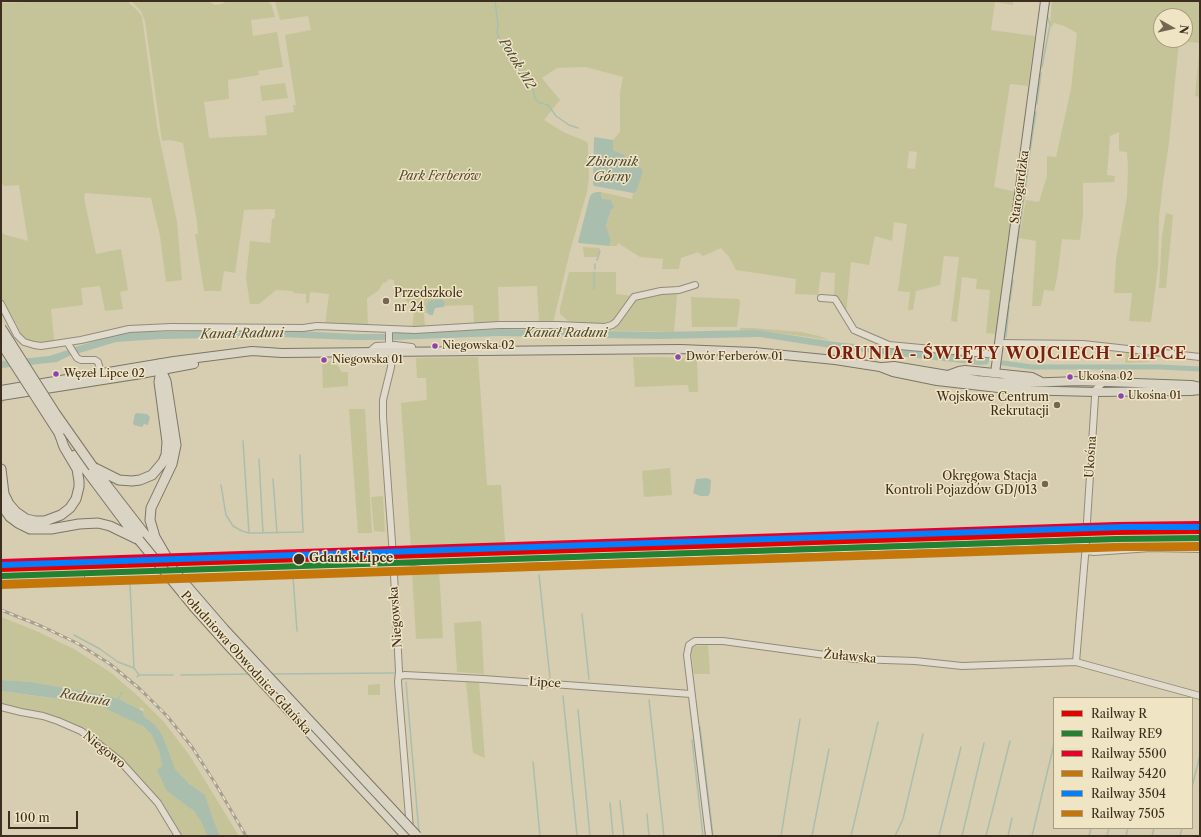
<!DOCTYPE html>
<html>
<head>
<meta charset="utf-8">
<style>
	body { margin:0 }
	#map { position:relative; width:1201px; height:837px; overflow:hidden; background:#d7cdb1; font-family:"Libre Caslon Text",serif }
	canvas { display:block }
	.frame { position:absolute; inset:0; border:2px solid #3e2e1f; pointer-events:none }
	.legend { position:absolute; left:1053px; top:697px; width:140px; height:132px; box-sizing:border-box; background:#efe4c3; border:1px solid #a89b81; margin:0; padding:5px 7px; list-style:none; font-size:12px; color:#3e2e1f }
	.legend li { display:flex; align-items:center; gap:8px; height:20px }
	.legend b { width:20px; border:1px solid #a89b81 }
	.north { position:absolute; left:1153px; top:8px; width:40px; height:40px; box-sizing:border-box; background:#efe4c3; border:1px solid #a89b81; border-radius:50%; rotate:98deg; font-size:11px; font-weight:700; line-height:16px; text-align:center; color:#3e2e1f }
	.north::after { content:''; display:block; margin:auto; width:14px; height:18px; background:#746652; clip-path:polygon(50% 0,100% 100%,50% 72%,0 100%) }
	.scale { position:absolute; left:8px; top:811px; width:70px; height:18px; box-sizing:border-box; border:2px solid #3e2e1f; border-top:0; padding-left:5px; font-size:12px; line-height:14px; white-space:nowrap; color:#3e2e1f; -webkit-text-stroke:3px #efe4c3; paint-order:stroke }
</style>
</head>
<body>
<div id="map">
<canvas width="1201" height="837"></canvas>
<div class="frame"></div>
<ul class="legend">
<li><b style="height:5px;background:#e50000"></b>Railway R</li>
<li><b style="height:5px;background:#238132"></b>Railway RE9</li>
<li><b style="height:5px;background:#e4002b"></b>Railway 5500</li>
<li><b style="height:5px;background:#c57609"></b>Railway 5420</li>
<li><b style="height:5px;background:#0080ff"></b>Railway 3504</li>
<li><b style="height:5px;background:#c57609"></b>Railway 7505</li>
</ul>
<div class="north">N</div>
<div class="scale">100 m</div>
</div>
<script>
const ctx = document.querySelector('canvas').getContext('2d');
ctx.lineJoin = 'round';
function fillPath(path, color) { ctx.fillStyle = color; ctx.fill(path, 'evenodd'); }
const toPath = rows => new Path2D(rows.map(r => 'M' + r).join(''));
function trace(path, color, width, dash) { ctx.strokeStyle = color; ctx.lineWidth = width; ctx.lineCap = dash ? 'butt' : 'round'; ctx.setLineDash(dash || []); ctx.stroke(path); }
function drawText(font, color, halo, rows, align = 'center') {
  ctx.font = font + ' "Libre Caslon Text",serif'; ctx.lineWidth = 3; ctx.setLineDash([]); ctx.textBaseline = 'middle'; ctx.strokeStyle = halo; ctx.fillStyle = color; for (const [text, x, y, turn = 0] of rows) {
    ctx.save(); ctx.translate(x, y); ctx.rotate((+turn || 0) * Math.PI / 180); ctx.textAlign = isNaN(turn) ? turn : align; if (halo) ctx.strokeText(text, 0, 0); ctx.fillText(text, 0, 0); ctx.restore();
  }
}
fillPath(toPath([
	[53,1,127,1,138,11,142,17,157,126,177,222,182,280,166,282,160,236,151,198,85,193,84,198,96,254,121,249,128,290,120,292,123,309,105,311,100,286,81,288,83,305,51,309,54,339,53,342,40,343,33,342,26,339,20,333,1,300,1,230,3,234,28,241,19,185,4,186,1,182,1,3],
	[131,1,210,2,215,5,222,4,225,2,266,1,271,4,275,17,251,20,253,36,277,32,283,67,258,71,259,75,228,80,229,99,204,102,209,138,267,135,265,116,294,112,293,105,296,105,285,35,311,30,308,16,280,20,275,1,1013,1,1013,5,995,2,991,30,1035,36,1028,86,1010,84,994,187,1016,192,998,329,995,334,986,333,990,290,976,289,977,279,962,277,957,322,951,321,959,257,944,256,940,285,916,291,913,310,908,310,910,292,898,291,907,224,894,222,892,241,875,236,869,265,851,262,846,314,834,296,835,273,821,272,818,295,795,294,796,279,736,270,729,257,721,248,703,256,698,252,681,258,679,269,662,269,663,259,640,257,618,243,617,246,609,246,611,241,606,227,611,210,605,200,602,199,601,192,632,199,633,193,636,192,641,168,628,161,625,155,613,150,613,140,620,132,620,93,623,77,586,67,557,68,542,78,560,100,544,120,565,133,583,140,587,142,588,145,589,179,587,192,570,251,553,323,539,323,537,286,498,287,499,322,474,324,473,305,445,306,444,300,426,306,427,313,424,313,425,328,419,328,417,326,412,328,415,304,409,304,401,294,395,293,394,280,388,279,387,282,383,283,378,291,367,298,368,326,325,325,329,294,310,292,309,303,306,303,306,294,294,293,293,291,276,290,259,304,250,304,246,278,250,241,270,243,272,219,275,218,275,209,244,210,235,273,224,271,221,291,204,291,195,234,198,234,197,222,183,143,170,140,162,141,145,21,141,11],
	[909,151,917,152,915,169,907,168],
	[1052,1,1200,1,1200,43,1179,41,1169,143,1163,182,1159,218,1158,267,1151,322,1129,321,1132,293,1114,293,1116,259,1127,197,1128,169,1127,152,1119,151,1119,132,1110,136,1107,175,1115,176,1114,182,1083,183,1083,214,1080,240,1062,239,1057,278,1054,291,1044,290,1041,306,1032,306,1036,241,1019,238,1026,200,1039,202,1047,176,1047,156,1056,157,1071,89,1077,33,1064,26,1054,23,1052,27,1050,24],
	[1161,16,1185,16,1185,40,1161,40],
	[1200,44,1200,97,1195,96],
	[285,83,288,98,262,101,260,86],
	[1166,213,1173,215,1166,288,1159,288,1162,235],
	[583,247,600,248,599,255,597,257,584,257],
	[569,272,616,272,616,294,632,296,615,321,603,325,573,323,568,321,560,314,560,308],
	[674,293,677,295,674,332,552,329,552,328,608,328,633,301,639,298],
	[691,297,739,299,740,302,737,327,692,327],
	[740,328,753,328,801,332,819,336,830,340,771,332,740,330],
	[1126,352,1150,355,1149,362,1125,363],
	[478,357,487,485,501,485,505,542,492,545,411,548,401,403,427,400,426,378,417,378,416,358],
	[633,357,665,357,697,359,698,392,689,392,688,385,635,387],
	[334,361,342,372,348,372,348,386,323,388,322,362],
	[144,377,145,379,6,400,1,405,1,399],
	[349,409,365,409,372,533,358,533],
	[670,468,672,495,644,497,642,471],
	[383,496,385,532,374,531,371,497],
	[439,569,443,638,416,639,412,571],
	[1,617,34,630,74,649,110,672,139,697,164,722,190,756,239,836,220,836,212,816,189,783,181,790,164,739,147,718,144,716,142,712,144,709,141,707,139,709,116,698,104,695,32,682,1,680],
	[481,621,484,674,457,672,454,623],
	[708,645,710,674,694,674,691,648,694,646],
	[466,682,479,683,485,758,473,753],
	[380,684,380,695,368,695,368,685],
	[1,691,50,698,90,701,117,707,143,726,155,737,176,797,190,807,197,815,200,816,207,836,179,836,125,765,78,728,1,706]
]), '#c5c498');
fillPath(toPath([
	[594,137,613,140,613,150,625,155,628,161,641,168,643,172,636,192,633,193,594,186,593,184],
	[597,192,601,192,602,199,611,200,614,207,611,210,606,226,611,241,609,246,579,243,578,242,590,196,593,193],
	[442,299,445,302,444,307,435,308,433,315,430,315,427,313,426,306,429,301],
	[500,329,657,332,757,330,835,342,990,358,988,364,980,365,837,349,760,337,658,339,499,336,392,340,392,333],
	[280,330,353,334,387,334,387,340,352,340,281,337,160,339,116,342,76,354,72,348,115,335,137,332],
	[68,350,71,355,57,362,1,368,1,361,49,356],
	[137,413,147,414,150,417,148,425,144,424,142,427,134,425,133,423,135,414],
	[707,478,711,480,710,493,708,496,700,496,693,493,696,479],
	[1,680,32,682,104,695,116,698,139,709,142,711,144,716,155,725,159,730,164,739,175,769,189,784,205,795,210,811,220,836,207,836,201,821,194,811,167,791,157,770,162,766,160,753,152,735,143,726,96,704,1,691]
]), '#aabeae');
trace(toPath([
	[495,1,498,25,497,33,500,41,507,51,516,59,515,64,519,66,520,75,525,82,533,89,535,99,540,103,548,105,556,116,569,125,578,128],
	[1042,67,1050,25,1047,15],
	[1037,104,1041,73],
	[1028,165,1036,112],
	[597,260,600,251],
	[595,269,595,264],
	[1013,274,1028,170],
	[594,289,594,272],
	[1010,301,1013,280],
	[1006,337,1009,306],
	[243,441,249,533],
	[259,459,263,533],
	[273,479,277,533],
	[221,485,226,515,233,526,242,531,249,533,303,532,300,455],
	[539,575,550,678],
	[293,577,297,631],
	[130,585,134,668,139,675,137,677],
	[582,614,589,679],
	[74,635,100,649,118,662,134,668],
	[272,674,394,673],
	[139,675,173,675],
	[181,675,250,674],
	[406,682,419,832],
	[563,696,577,836],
	[649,700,664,836],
	[117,701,122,692],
	[578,710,590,836],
	[700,727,713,836],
	[692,740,703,836],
	[533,762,540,836],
	[1192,787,1200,755],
	[620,801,624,836],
	[610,803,613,836],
	[647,814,649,836],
	[781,836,800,719],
	[812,836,829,749],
	[851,836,878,722],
	[895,836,903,819,923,734],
	[939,836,961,747],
	[962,836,984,743],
	[986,836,1010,741],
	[1008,836,1012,818],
	[1032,836,1054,744],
	[1089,836,1091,828],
	[1107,836,1109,828],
	[1126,836,1128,828],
	[1152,836,1154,828],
	[1180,836,1182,828]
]), '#aabeae', 1.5);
trace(toPath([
	[1003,363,1032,367,1160,367,1200,369]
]), '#aabeae', 5);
const minor = toPath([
	[821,298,835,299,854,330,889,345,921,348,998,355],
	[1,304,17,335,24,342,34,345,41,346,81,340,129,329,171,327,303,328,317,326,415,330,499,325,557,325,605,327,612,325,616,322,634,297,661,291,679,290,695,285],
	[67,342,77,358,81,360,95,360,98,362,101,373],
	[999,343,1083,344,1200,357],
	[389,345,389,329],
	[370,351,376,346,395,345,412,347,413,351],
	[392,351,391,367,383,400,383,417,393,556,399,671,398,682,410,829],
	[1087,522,1095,397,1096,389,1104,382],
	[1086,551,1094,552,1151,548,1200,549],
	[88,577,221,572,235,573,401,568,413,569,464,564,521,560,1083,541,1086,544,1076,662],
	[399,676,405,675,483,679,691,694],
	[1,707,21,712,43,716,58,721,81,731,96,742,120,761,158,803,178,836],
	[709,836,687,655,689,645,695,641,723,641,855,659,915,661,962,666,1076,662,1200,696]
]);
const major = toPath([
	[883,367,894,366,977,380,998,382,1021,383,1080,381,1191,385,1200,387],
	[995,373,1045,1],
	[948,375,959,371,965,370,1032,377,1040,381],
	[1,390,174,361,252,351,282,353,680,349,754,352,835,360,880,367,893,372,937,381,1016,390,1095,392,1191,391,1200,390],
	[1,396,141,374,194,364]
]);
const highway = toPath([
	[160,364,161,370,166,381,176,445,172,464,151,508,150,520,155,537,166,556,173,570],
	[75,455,137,538],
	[93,467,119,480,132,481,140,480,152,475,163,462,166,455,167,442,159,382,161,370],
	[1,469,4,494,9,504,16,512,26,519,35,521,45,521,61,515,70,508,76,499,79,487,79,481,77,469,64,447,59,433],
	[95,470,157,550],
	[1,504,10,517,18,523,30,529,51,529,79,524,98,523,110,526,139,540],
	[194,607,229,646,406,836]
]);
trace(minor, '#938b7a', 8);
trace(major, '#7d7666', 10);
trace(highway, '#7d7666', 11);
trace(minor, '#e0dbcc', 6);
trace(major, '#dad4c4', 8);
trace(highway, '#dad4c4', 9);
const rail = toPath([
	[1,610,41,626,77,643,110,664,140,689,167,716,192,747,215,783,246,836]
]);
trace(rail, '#a49f93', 3);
trace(rail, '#efe4c3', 1.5, [4.5]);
const highwayBridge = toPath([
	[1,328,55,413,93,467],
	[1,343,59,433],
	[139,540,194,607],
	[173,570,224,629,417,836]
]);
trace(highwayBridge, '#7d7666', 11, []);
trace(highwayBridge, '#dad4c4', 9);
trace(toPath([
	[1,569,1116,532,1200,531]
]), '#e50000', 6);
trace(toPath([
	[1,576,1116,539,1200,538]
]), '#238132', 6);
trace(toPath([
	[1,562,1116,525,1200,524]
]), '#e4002b', 6);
trace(toPath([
	[1,583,1116,546,1200,545]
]), '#c57609', 6);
trace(toPath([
	[1,565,1125,527,1200,527]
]), '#0080ff', 6);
trace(toPath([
	[1,586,1125,548,1200,548]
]), '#c57609', 6);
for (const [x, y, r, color] of [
	[386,301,4,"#746652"],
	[435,346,3.5,"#8e44ad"],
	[678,357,3.5,"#8e44ad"],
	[324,360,3.5,"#8e44ad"],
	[56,374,3.5,"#8e44ad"],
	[1070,377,3.5,"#8e44ad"],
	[1121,396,3.5,"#8e44ad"],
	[1057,405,4,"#746652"],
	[1045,484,4,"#746652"],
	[299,559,6,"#3e2e1f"]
]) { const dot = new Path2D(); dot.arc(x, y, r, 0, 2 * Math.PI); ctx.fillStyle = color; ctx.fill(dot); trace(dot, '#efe4c3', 1.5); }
drawText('11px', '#3e2e1f', '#efe4c3', [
	["Niegowska 02",442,346],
	["Dwór Ferberów 01",686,357],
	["Niegowska 01",332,360],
	["Węzeł Lipce 02",64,374],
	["Ukośna 02",1078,377],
	["Ukośna 01",1128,396]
], 'left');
drawText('italic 12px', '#564b33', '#efe4c3', [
	["Park Ferberów",440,177]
]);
drawText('12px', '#3e2e1f', '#efe4c3', [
	["Starogardzka",1020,187,-82],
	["Ukośna",1091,457,-86],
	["Niegowska",396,617,-94],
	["Żuławska",850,657,5],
	["Południowa Obwodnica Gdańska",246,663,48],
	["Lipce",545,683,4],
	["Niegowo",104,750,39]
]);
drawText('12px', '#3e2e1f', '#efe4c3', [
	["Przedszkole",394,294,"left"],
	["nr 24",394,308,"left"],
	["Wojskowe Centrum",1049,398],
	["Rekrutacji",1049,412],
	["Okręgowa Stacja",1037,477],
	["Kontroli Pojazdów GD/013",1037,491]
], 'right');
drawText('bold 12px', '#3e2e1f', '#efe4c3', [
	["Gdańsk Lipce",309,559]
], 'left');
drawText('italic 13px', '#504a3b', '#efe4c3', [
	["Potok M2",517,64,59],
	["Zbiornik",612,162],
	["Górny",612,177],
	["Kanał Raduni",566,333],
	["Kanał Raduni",242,334,-1],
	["Radunia",85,698,10]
]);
ctx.letterSpacing = '1px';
drawText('bold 16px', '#7a1f14', '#efe4c3', [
	["ORUNIA - ŚWIĘTY WOJCIECH - LIPCE",1007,354]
]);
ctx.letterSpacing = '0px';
</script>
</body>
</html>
